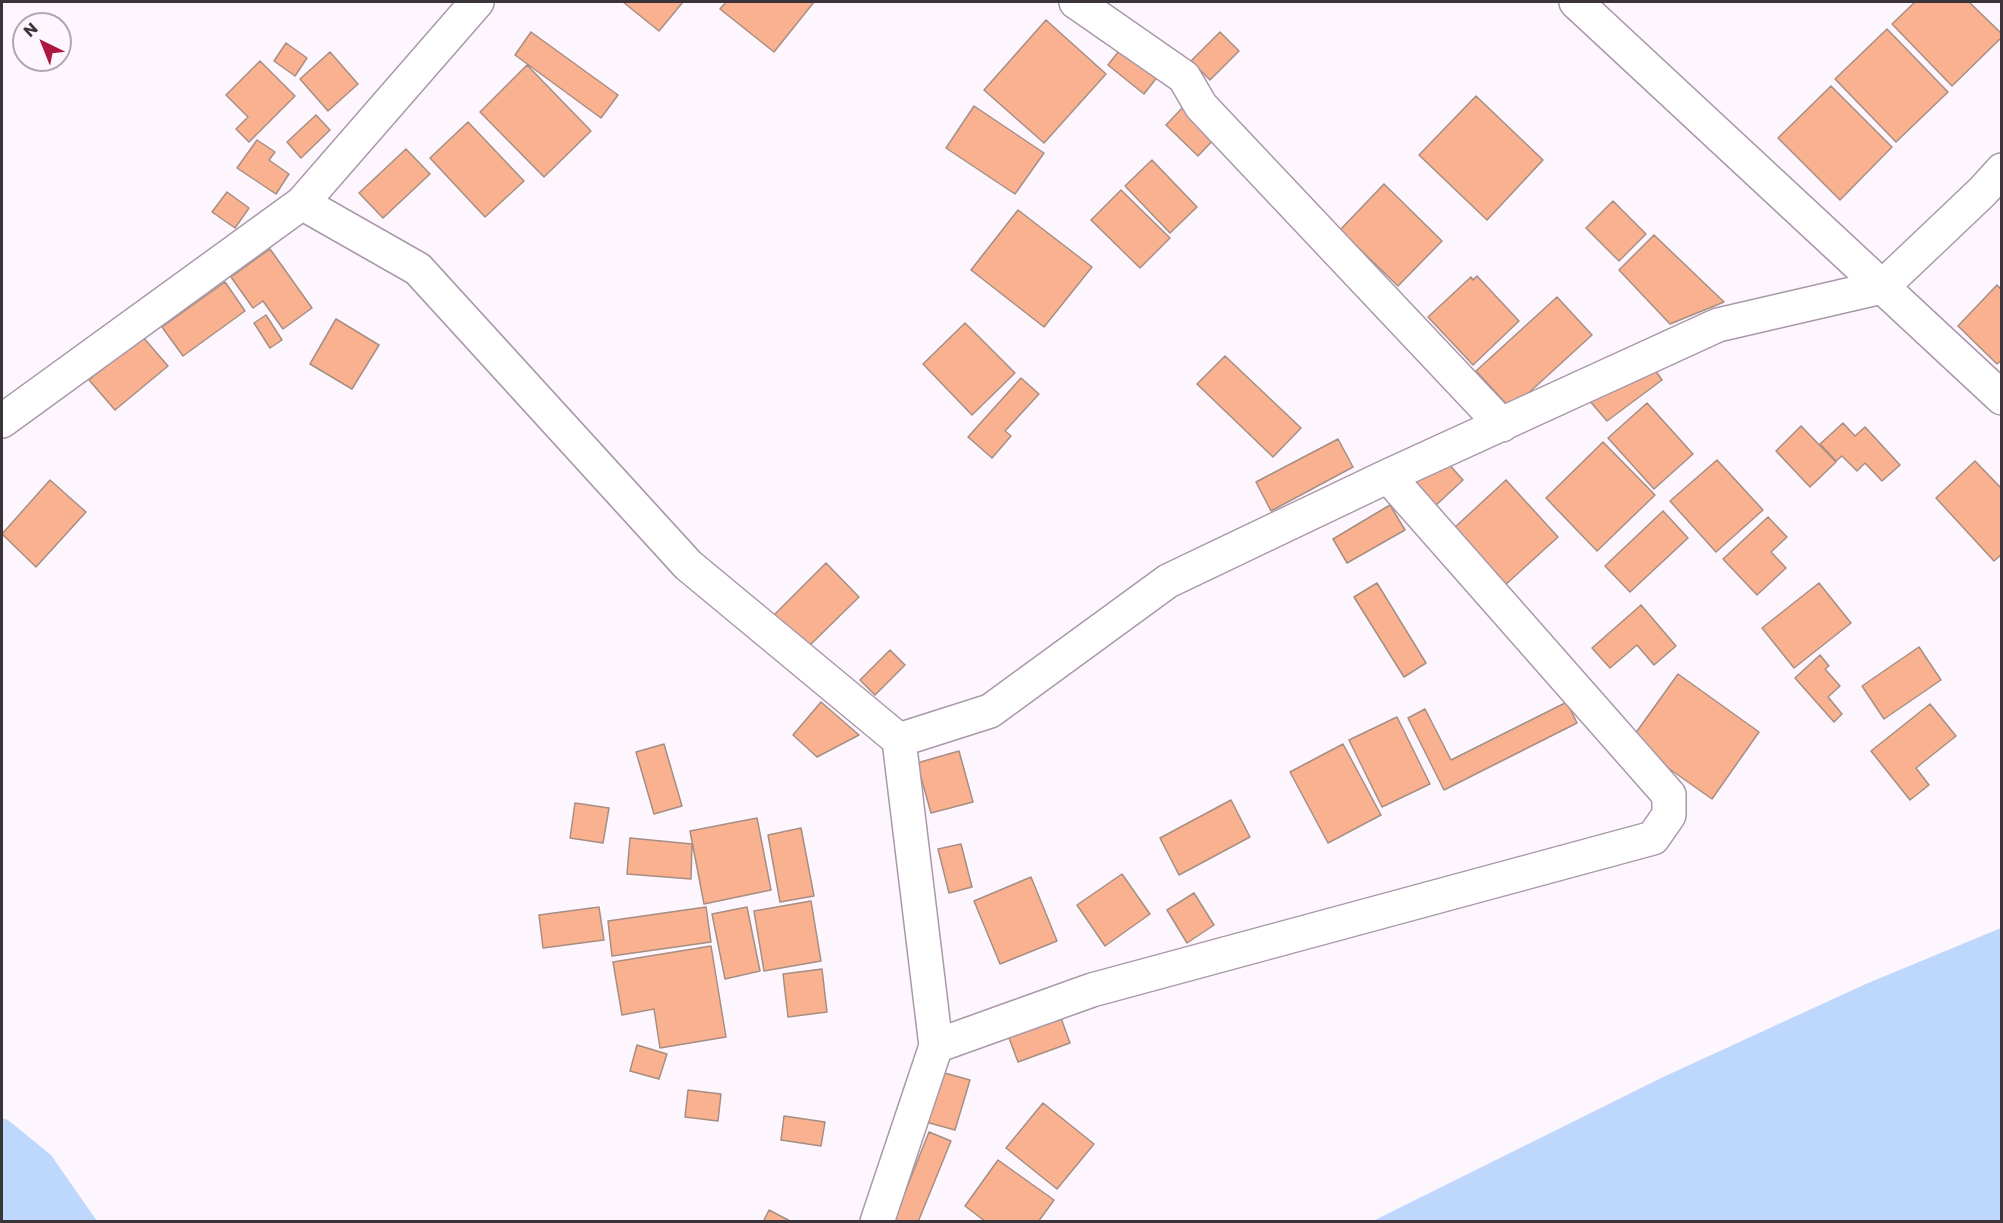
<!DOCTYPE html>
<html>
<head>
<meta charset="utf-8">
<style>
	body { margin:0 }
	#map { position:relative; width:2003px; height:1223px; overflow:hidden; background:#fef6fe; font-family:Poppins,sans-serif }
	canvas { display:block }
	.frame { position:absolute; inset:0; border:3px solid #3a333a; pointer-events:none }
	.north { position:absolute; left:12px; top:12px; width:60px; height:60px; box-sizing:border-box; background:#fef6fe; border:2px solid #b0a8b0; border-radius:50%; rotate:317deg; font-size:16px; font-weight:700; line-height:24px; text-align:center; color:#3a333a }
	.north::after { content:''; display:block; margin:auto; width:21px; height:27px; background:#ac1840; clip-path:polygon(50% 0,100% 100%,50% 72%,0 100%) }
</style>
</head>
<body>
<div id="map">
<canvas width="2003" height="1223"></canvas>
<div class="frame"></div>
<div class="north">N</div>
</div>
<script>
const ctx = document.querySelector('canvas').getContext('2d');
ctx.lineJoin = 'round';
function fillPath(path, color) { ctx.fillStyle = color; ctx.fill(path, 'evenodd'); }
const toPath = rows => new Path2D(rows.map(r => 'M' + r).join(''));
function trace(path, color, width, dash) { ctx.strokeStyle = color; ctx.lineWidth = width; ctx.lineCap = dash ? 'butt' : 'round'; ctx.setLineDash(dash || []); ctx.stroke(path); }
fillPath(toPath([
	[2001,928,2001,1221,1373,1221,1661,1078,1868,983],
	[2,1118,8,1120,51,1155,97,1221,2,1221]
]), '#bed8fd');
const building = toPath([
	[623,2,683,2,659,31,623,2],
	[726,2,814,2,774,52,720,9,726,2],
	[1915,2,1969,2,2002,34,2002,37,1952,86,1892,24,1915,2],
	[1046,20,1106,74,1044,143,984,90,1046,20],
	[1887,29,1948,92,1896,142,1835,79,1887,29],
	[531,32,618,95,601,118,515,55,531,32],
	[1220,32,1239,51,1210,80,1191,61,1220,32],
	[1126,42,1162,71,1144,94,1108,65,1126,42],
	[286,43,307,58,295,76,274,61,286,43],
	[330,52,358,84,328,111,300,79,330,52],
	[260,61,295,96,249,142,236,129,248,117,226,95,260,61],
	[527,65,591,131,544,177,480,112,527,65],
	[1831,86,1892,147,1840,200,1778,138,1831,86],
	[1476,96,1543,160,1487,220,1419,155,1476,96],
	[1186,104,1218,135,1198,156,1166,125,1186,104],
	[974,106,1044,153,1015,194,946,148,974,106],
	[316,115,330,130,301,158,287,142,316,115],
	[468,122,524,181,485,217,430,158,468,122],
	[257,140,275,152,269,160,289,174,276,194,237,168,257,140],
	[406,149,430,174,383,218,359,193,406,149],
	[1152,160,1197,207,1170,233,1125,186,1152,160],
	[1384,184,1442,241,1398,286,1340,230,1384,184],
	[1121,190,1170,238,1140,268,1091,220,1121,190],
	[227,192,249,208,235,228,212,212,227,192],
	[1613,201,1646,234,1619,261,1586,228,1613,201],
	[1018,210,1092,267,1044,327,971,270,1018,210],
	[1654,235,1724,302,1670,324,1619,270,1654,235],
	[270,249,312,308,283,329,263,301,253,308,231,277,270,249],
	[1477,276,1519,321,1473,365,1428,317,1471,277,1473,280,1477,276],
	[225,282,245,311,183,356,162,327,225,282],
	[1997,285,2002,290,2002,360,1997,364,1958,326,1997,285],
	[1557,297,1592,335,1511,409,1476,371,1557,297],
	[266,315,282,340,270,348,254,323,266,315],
	[336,319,379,345,352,389,310,364,336,319],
	[965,323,1015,373,972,415,923,364,965,323],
	[142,336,168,366,115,410,89,380,142,336],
	[1225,356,1301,428,1273,457,1197,384,1225,356],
	[1651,364,1662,380,1607,421,1582,392,1651,364],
	[1021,378,1039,394,1005,431,1011,436,992,458,968,437,1021,378],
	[1647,403,1693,454,1654,489,1608,438,1647,403],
	[1843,423,1855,436,1865,427,1900,465,1882,481,1865,463,1857,471,1842,456,1836,461,1820,444,1843,423],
	[1801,426,1836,462,1810,487,1776,451,1801,426],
	[1338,439,1353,467,1271,511,1256,482,1338,439],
	[1603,442,1655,495,1597,551,1546,498,1603,442],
	[1445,460,1463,480,1434,507,1411,477,1445,460],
	[1717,460,1763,510,1716,552,1670,501,1717,460],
	[1975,461,2002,489,2002,554,1994,561,1936,498,1975,461],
	[50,480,86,512,36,567,2,534,50,480],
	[1506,480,1558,537,1504,586,1453,529,1506,480],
	[1390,505,1405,530,1347,563,1333,539,1390,505],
	[1663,511,1688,538,1630,592,1605,566,1663,511],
	[1768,517,1787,537,1771,552,1786,568,1757,595,1723,559,1768,517],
	[826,563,859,597,806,649,773,616,826,563],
	[1377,583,1426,663,1404,677,1354,597,1377,583],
	[1819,583,1851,623,1794,668,1762,628,1819,583],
	[1641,605,1676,646,1654,665,1637,645,1610,668,1592,648,1641,605],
	[1919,647,1941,680,1884,719,1862,686,1919,647],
	[890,650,905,665,875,695,860,680,890,650],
	[1820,655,1829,666,1825,669,1840,686,1828,697,1842,714,1834,722,1795,678,1820,655],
	[1678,674,1759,732,1712,799,1630,741,1678,674],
	[821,702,859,735,817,757,793,735,821,702],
	[1567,702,1577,723,1444,790,1408,718,1425,709,1451,760,1567,702],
	[1930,704,1956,736,1916,768,1929,785,1910,800,1871,751,1930,704],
	[1397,717,1430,784,1382,807,1349,740,1397,717],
	[664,744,682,806,654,814,636,752,664,744],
	[1343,744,1381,815,1328,843,1290,772,1343,744],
	[959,751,973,802,931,813,917,763,959,751],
	[1231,800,1250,837,1179,875,1160,838,1231,800],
	[575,803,609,808,603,843,570,838,575,803],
	[757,818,771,890,704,904,690,831,757,818],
	[801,828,814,896,780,902,768,835,801,828],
	[630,838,692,844,691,879,627,874,630,838],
	[961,844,972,887,949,893,938,849,961,844],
	[1122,874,1150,914,1105,946,1077,905,1122,874],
	[1031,877,1057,941,1000,964,974,901,1031,877],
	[1194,893,1214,925,1187,943,1167,910,1194,893],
	[811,901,821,961,764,971,754,911,811,901],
	[599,907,604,940,543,948,539,915,599,907],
	[706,907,711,942,612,956,608,921,706,907],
	[747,907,760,971,725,979,712,914,747,907],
	[711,946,726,1037,660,1048,654,1009,622,1015,613,962,711,946],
	[822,969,827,1012,788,1017,783,974,822,969],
	[1058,1010,1070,1043,1018,1062,1006,1030,1058,1010],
	[637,1045,667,1054,659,1079,630,1071,637,1045],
	[941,1072,970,1080,955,1130,926,1122,941,1072],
	[688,1090,721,1094,718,1121,685,1117,688,1090],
	[1043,1103,1094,1144,1057,1189,1006,1148,1043,1103],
	[784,1116,825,1122,821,1146,781,1140,784,1116],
	[929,1132,951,1141,918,1222,893,1222,929,1132],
	[998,1160,1054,1200,1038,1222,986,1222,965,1206,998,1160],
	[769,1210,792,1222,763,1222,769,1210]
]);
fillPath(building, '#fab18f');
trace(building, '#a68e83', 1.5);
const minor = toPath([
	[1076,2,1184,77,1201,106,1502,425],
	[1576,2,2002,398],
	[302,203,418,269,688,565,899,740,990,711,1168,581,1388,476,1718,325,1882,287,1982,192,2002,170],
	[936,1046,1092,990,1653,838,1669,815,1669,795,1388,476],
	[877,1222,936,1046,899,740]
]);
const tertiary = toPath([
	[2,421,302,203,477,2]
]);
trace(minor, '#aa98aa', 36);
trace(tertiary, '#aa98aa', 36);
trace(minor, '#fff', 33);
trace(tertiary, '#fff', 33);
</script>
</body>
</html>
